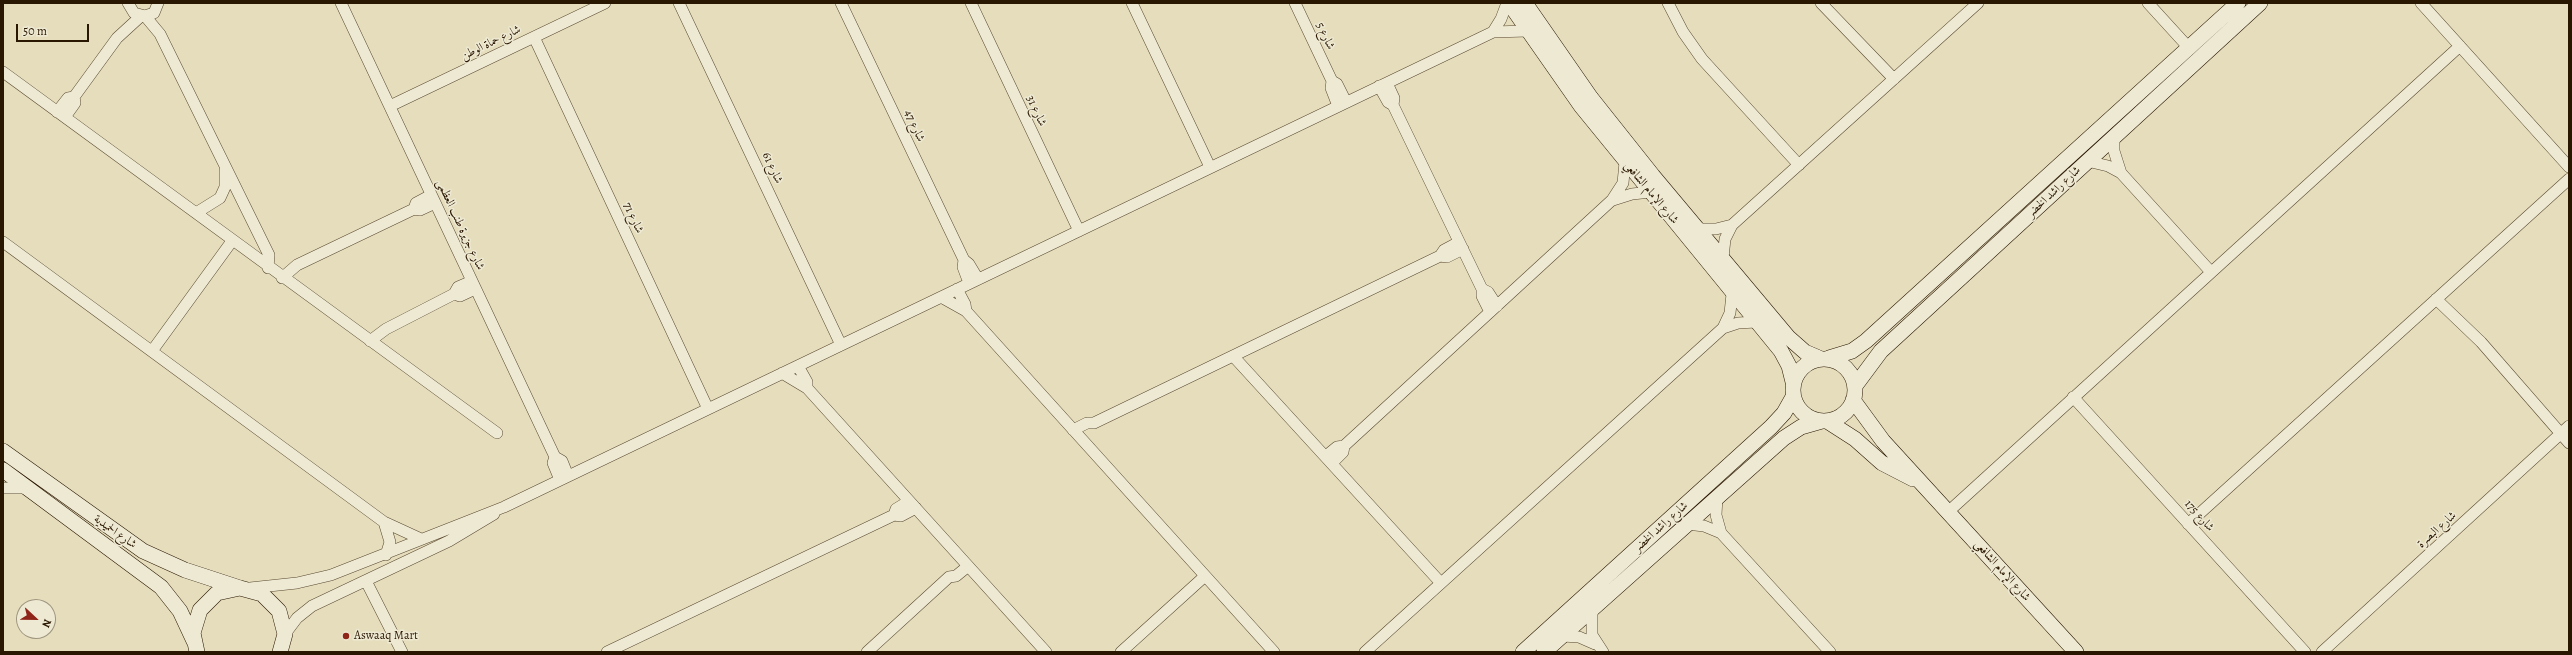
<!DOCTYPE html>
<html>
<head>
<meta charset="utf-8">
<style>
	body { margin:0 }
	#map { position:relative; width:2572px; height:655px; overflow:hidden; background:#e5ddbc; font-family:Alegreya,serif }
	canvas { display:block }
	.frame { position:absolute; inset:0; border:4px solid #2a1701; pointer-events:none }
	.north { position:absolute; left:16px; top:599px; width:40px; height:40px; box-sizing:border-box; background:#eee9d3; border:1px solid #a0957f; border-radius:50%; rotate:112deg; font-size:11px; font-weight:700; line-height:16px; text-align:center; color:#2a1701 }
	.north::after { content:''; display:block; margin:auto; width:14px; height:18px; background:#8f2418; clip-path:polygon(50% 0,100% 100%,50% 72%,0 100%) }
	.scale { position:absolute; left:16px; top:24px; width:73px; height:18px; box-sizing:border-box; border:2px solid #2a1701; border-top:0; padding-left:5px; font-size:12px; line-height:14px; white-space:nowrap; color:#2a1701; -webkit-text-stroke:3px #eee9d3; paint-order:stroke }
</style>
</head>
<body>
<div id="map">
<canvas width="2572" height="655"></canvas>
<div class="frame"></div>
<div class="north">N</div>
<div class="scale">50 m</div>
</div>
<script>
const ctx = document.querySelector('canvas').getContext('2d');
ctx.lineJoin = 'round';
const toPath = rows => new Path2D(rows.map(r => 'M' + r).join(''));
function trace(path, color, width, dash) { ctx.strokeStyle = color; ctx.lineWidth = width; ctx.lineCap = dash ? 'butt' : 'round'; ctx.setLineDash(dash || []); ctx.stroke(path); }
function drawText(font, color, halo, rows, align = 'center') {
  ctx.font = font + ' Alegreya,Amiri,serif'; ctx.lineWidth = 3; ctx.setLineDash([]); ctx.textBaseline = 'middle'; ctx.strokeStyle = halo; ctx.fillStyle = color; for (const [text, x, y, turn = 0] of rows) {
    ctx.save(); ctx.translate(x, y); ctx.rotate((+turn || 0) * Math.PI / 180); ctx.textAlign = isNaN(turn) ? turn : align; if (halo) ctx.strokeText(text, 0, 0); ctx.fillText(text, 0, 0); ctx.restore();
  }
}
const street = toPath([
	[128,3,134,13,145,16,154,13,158,3],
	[341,3,555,457,562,461,568,476],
	[679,3,841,345],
	[841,3,964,260,963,267,969,283],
	[971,3,1079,231],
	[1132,3,1210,167],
	[1295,3,1332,81,1331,88,1338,106],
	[1668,3,1683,32,1702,59,1799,165],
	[1821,3,1894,79],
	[2148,3,2189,48],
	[2421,3,2569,167],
	[145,16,160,34,269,255,268,268],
	[1493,32,1501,19,1507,3],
	[534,37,708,409],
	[3,72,497,433],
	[1332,81,1337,84,1346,102],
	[1387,83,1394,98,1393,105,1482,289,1482,296,1490,312],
	[1379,86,1388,102,1393,105],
	[390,106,605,3],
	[57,112,68,98,74,97],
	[65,117,75,103,74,97,117,38,141,16],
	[2114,136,2114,151,2121,173,2211,272],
	[2087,161,2108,166,2121,173],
	[1613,200,1632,194,1651,192],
	[414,209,416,203,431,195],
	[196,213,220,198,225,187,225,170],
	[1699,229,1716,229,1732,225],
	[3,242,384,522,421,539],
	[1440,256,1444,250,1459,242],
	[1723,258,1725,239,1732,225,1978,3],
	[964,260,969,264,978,279],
	[282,278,297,265,414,209,420,210,435,203],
	[957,289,965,304,966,311],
	[1482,289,1488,292,1497,306],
	[454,294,460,296,475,289],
	[941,297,966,311,1274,652],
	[2436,299,2481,342,2569,443],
	[1723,328,1738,323,1756,322],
	[370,341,386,329,454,294,458,287,472,281],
	[152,351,232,241],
	[1234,357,1440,582],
	[798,366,807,382,807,388],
	[782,373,807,388,1046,652],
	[2073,397,2305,652],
	[1073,430,1087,423,1094,423,1440,256,1447,257,1463,249],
	[1326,456,1337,447,1344,446],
	[555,457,553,463,560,480],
	[1332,463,1343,452,1344,446,1612,200,1623,183,1625,162],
	[3,488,27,488],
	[1717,497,1716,515,1721,533],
	[1948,512,2460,46],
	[894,515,896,509,909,501],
	[384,522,390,542,386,555],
	[1687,524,1704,526,1721,533,1830,652],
	[2188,524,2569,179],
	[366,581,402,652],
	[250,588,297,583,331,575,504,507,1493,32,1527,31],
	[1592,608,1592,635,1603,652],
	[285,634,297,618,312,606,449,541,494,514],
	[1562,636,1579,637,1595,644],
	[607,652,894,515,901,516,916,508],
	[867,652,949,577,956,576,967,567],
	[1121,652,1205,576],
	[1365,652,1723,328,1730,313,1732,294],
	[2322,652,2569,426]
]);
const secondary = toPath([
	[1509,3,1581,106,1781,351,1789,366,1793,382],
	[1525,3,1591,98,1653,176,1788,337,1805,352,1819,358],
	[1829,358,1852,351,1866,341,2238,3],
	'1793 390a31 31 0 1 1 62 0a31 31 0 1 1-62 0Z',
	[1855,386,1881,351,2260,3],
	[1853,400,1883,441,2076,652],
	[1827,421,1855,439,1882,463,1913,479],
	[3,451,143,551,185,570,240,588],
	[3,470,161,587,180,611,194,641],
	[197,652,193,633,200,610,217,593,240,588,262,594,279,611,285,634,280,652],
	[1523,652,1771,427,1784,413,1793,397],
	[1544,652,1784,438,1801,427,1822,421]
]);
trace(street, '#594830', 12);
trace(secondary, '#2a1701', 16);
trace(street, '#eee9d3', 11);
trace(secondary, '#eee9d3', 15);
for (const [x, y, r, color] of [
	[346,636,4,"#8f2418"]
]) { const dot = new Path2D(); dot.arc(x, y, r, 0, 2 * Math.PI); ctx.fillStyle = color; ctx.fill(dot); trace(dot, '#eee9d3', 1.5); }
drawText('12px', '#2a1701', '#eee9d3', [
	["شارع 5",1325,36,65],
	["شارع حماة الوطن",491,43,-26],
	["شارع 31",1036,111,65],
	["شارع 47",914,126,65],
	["شارع 61",772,168,65],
	["شارع راشد الخضر",2054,192,-43],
	["شارع الإمام الشافعي",1651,193,50],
	["شارع 71",633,218,65],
	["شارع جزيرة طنب العظمى",460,225,65],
	["شارع 175",2199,516,48],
	["شارع راشد الخضر",1661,527,-42],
	["شارع البصرة",2437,530,-42],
	["شارع الحميدية",115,532,35],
	["شارع الإمام الشافعي",2002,571,48]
]);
drawText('12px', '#2a1701', '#eee9d3', [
	["Aswaaq Mart",354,636]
], 'left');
</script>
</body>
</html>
